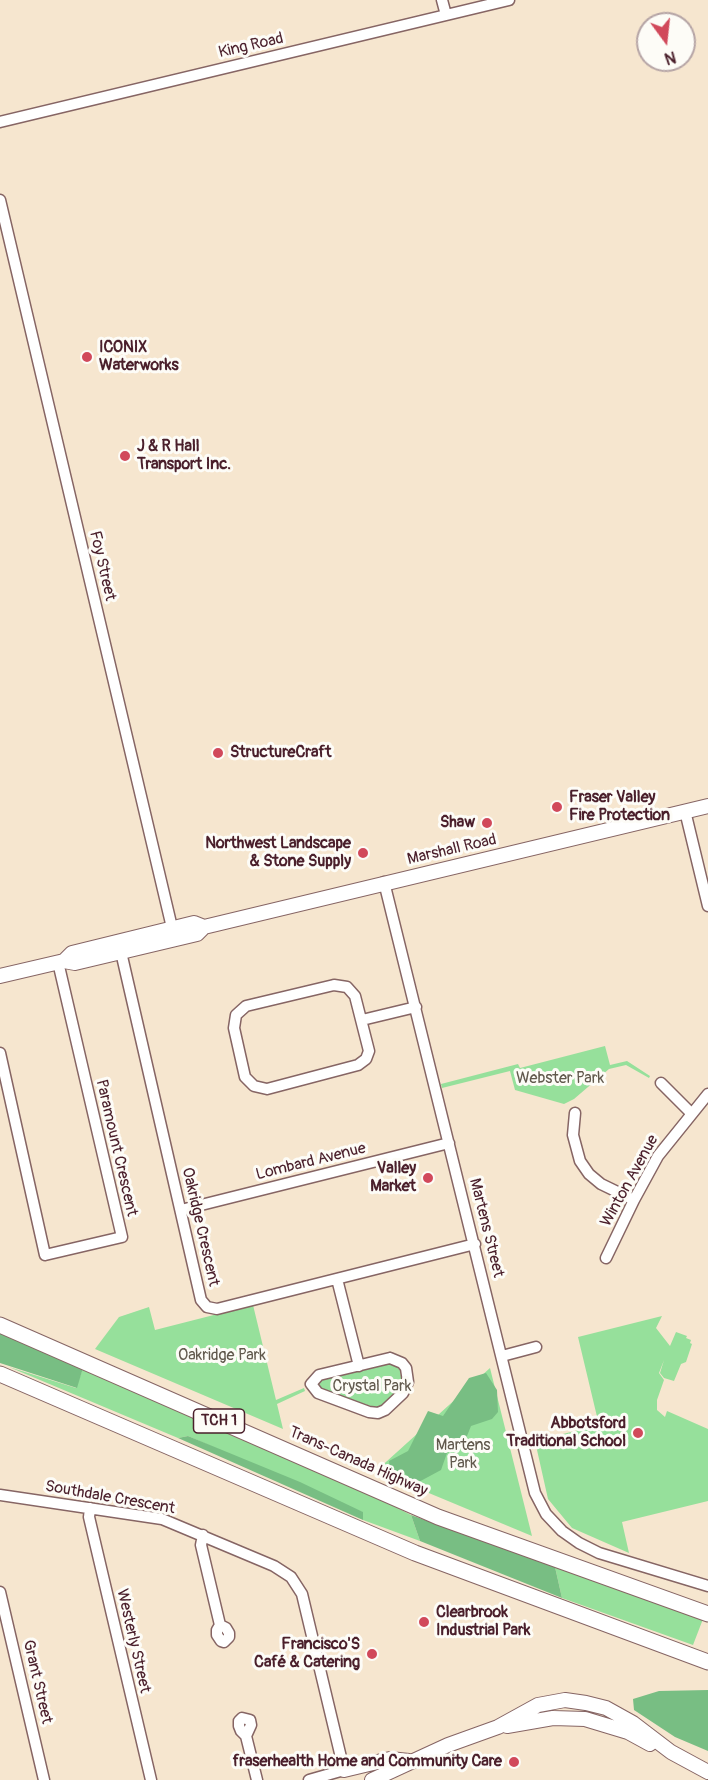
<!DOCTYPE html>
<html>
<head>
<meta charset="utf-8">
<style>
	body { margin:0 }
	#map { position:relative; width:708px; height:1780px; overflow:hidden; background:#f6e6cf; font-family:Pangolin,sans-serif }
	canvas { display:block }
	.north { position:absolute; left:636px; top:12px; width:60px; height:60px; box-sizing:border-box; background:#fdfcf7; border:2px solid #b5a4a5; border-radius:50%; rotate:165deg; font-size:16px; font-weight:700; line-height:24px; text-align:center; color:#4a1f2b }
	.north::after { content:''; display:block; margin:auto; width:21px; height:27px; background:#d1495b; clip-path:polygon(50% 0,100% 100%,50% 72%,0 100%) }
</style>
</head>
<body>
<div id="map">
<canvas width="708" height="1780"></canvas>
<div class="north">N</div>
</div>
<script>
const ctx = document.querySelector('canvas').getContext('2d');
ctx.lineJoin = 'round';
function fillPath(path, color) { ctx.fillStyle = color; ctx.fill(path, 'evenodd'); }
const toPath = rows => new Path2D(rows.map(r => 'M' + r).join(''));
function trace(path, color, width, dash) { ctx.strokeStyle = color; ctx.lineWidth = width; ctx.lineCap = dash ? 'butt' : 'round'; ctx.setLineDash(dash || []); ctx.stroke(path); }
function drawText(font, color, halo, rows, align = 'center') {
  ctx.font = font + ' Pangolin,sans-serif'; ctx.lineWidth = 6; ctx.setLineDash([]); ctx.textBaseline = 'middle'; ctx.strokeStyle = halo; ctx.fillStyle = color; for (const [text, x, y, turn = 0] of rows) {
    ctx.save(); ctx.translate(x, y); ctx.rotate((+turn || 0) * Math.PI / 180); ctx.textAlign = isNaN(turn) ? turn : align; if (halo) ctx.strokeText(text, 0, 0); ctx.fillText(text, 0, 0); ctx.restore();
  }
}
fillPath(toPath([
	[605,1046,610,1065,627,1061,650,1076,649,1078,626,1065,609,1069,574,1099,564,1104,515,1090,510,1071,442,1088,441,1084,518,1064,520,1068],
	[253,1305,276,1400,304,1388,305,1391,277,1404,283,1429,95,1349,119,1317,149,1307,155,1330],
	[662,1316,656,1328,670,1346,676,1332,687,1336,686,1338,691,1340,690,1343,692,1344,686,1362,681,1364,674,1381,664,1378,660,1373,664,1360,659,1373,664,1380,657,1400,657,1410,665,1417,667,1411,708,1429,708,1501,622,1522,629,1553,572,1528,548,1499,535,1441,599,1425,578,1337],
	[389,1363,395,1365,400,1370,402,1385,382,1406,376,1408,321,1389,317,1384,320,1380],
	[9,1367,76,1388,83,1368,382,1500,411,1515,420,1541,363,1520,362,1512,188,1436,178,1438],
	[490,1368,532,1536,376,1471],
	[555,1567,703,1619,693,1645,562,1598]
]), '#96e09b');
fillPath(toPath([
	[0,1333,83,1368,77,1388,0,1363],
	[486,1373,497,1390,498,1412,492,1419,471,1426,463,1446,447,1453,441,1470,415,1484,403,1472,390,1474,389,1461,408,1451,428,1411,443,1416,469,1378],
	[188,1436,300,1482,363,1512,363,1520,178,1438],
	[411,1515,555,1567,562,1598,420,1541],
	[708,1690,708,1751,675,1737,634,1710,633,1699,659,1691]
]), '#78be83');
const minor = toPath([
	[442,0,446,15],
	[0,122,509,0],
	[0,200,174,936],
	[685,811,708,906],
	[384,882,535,1493,546,1514,562,1531,579,1543,599,1553,708,1586],
	[121,952,201,1300,207,1307,217,1309,475,1244],
	[334,985,347,987,355,996,369,1051,366,1059,358,1065,267,1089,254,1086,245,1077,234,1028,236,1015,246,1006,334,985],
	[362,1020,416,1007],
	[0,1053,45,1255,122,1237,58,962],
	[661,1083,692,1114],
	[575,1113,573,1135,580,1161,589,1174,601,1184,634,1200],
	[181,1210,449,1143],
	[606,1258,634,1200,658,1156,708,1094],
	[337,1279,359,1366],
	[502,1356,536,1347],
	[390,1358,402,1363,406,1368,408,1382,403,1393,385,1410,378,1413,369,1412,318,1393,311,1384,319,1375,390,1358],
	[0,1495,162,1519,274,1566,291,1577,302,1594,344,1770,309,1780],
	[90,1508,89,1517,151,1780],
	[203,1535,201,1545,220,1625],
	[0,1592,44,1780],
	[220,1625,226,1628,229,1633,229,1637,224,1642,221,1641,217,1635,217,1630,220,1625],
	[246,1736,251,1725,250,1720,242,1718,239,1721,239,1726,241,1731,246,1736,257,1780]
]);
const major = toPath([
	[64,961,72,953,194,923,204,927],
	[0,976,64,961,75,963,197,934,204,927,708,806],
	[507,1726,553,1718,585,1719,628,1732,650,1744],
	[344,1770,390,1759,409,1761],
	[372,1780,448,1745,498,1727,538,1705,565,1700,586,1703,606,1708,633,1723,671,1752,708,1772]
]);
const highway = toPath([
	[0,1325,438,1517,708,1614],
	[0,1374,415,1553,708,1662]
]);
trace(minor, '#866564', 13);
trace(major, '#866564', 16);
trace(highway, '#866564', 17);
trace(minor, '#fff', 10);
trace(major, '#fff', 14);
trace(highway, '#fff', 15);
for (const [x, y, r, color] of [
	[87,357,6,"#d1495b"],
	[125,456,6,"#d1495b"],
	[218,753,6,"#d1495b"],
	[557,807,6,"#d1495b"],
	[487,823,6,"#d1495b"],
	[363,853,6,"#d1495b"],
	[428,1178,6,"#d1495b"],
	[638,1433,6,"#d1495b"],
	[424,1622,6,"#d1495b"],
	[372,1654,6,"#d1495b"],
	[514,1762,6,"#d1495b"]
]) { const dot = new Path2D(); dot.arc(x, y, r, 0, 2 * Math.PI); ctx.fillStyle = color; ctx.fill(dot); trace(dot, '#fdfcf7', 2); }
for (const [x, y, w] of [
	[219,1421,51]
]) { const box = new Path2D(); box.roundRect(x - w / 2, y - 12, w, 24, 4.5); ctx.fillStyle = '#fdfcf7'; ctx.fill(box); trace(box, '#4a1f2b', 1.5); }
drawText('bold 15px', '#4a1f2b', null, [
	["TCH 1",219,1421]
]);
drawText('16px', '#4a1f2b', '#fdfcf7', [
	["King Road",251,46,-13],
	["Foy Street",102,566,77],
	["Marshall Road",452,850,-13],
	["Paramount Crescent",116,1148,77],
	["Lombard Avenue",311,1162,-14],
	["Winton Avenue",630,1181,-61],
	["Oakridge Crescent",200,1227,77],
	["Martens Street",486,1228,76],
	["Trans-Canada Highway",358,1462,24],
	["Southdale Crescent",110,1498,10],
	["Westerly Street",133,1641,77],
	["Grant Street",37,1682,77]
]);
drawText('bold 16px', '#4a1f2b', '#fdfcf7', [
	["ICONIX",99,348,"left"],
	["Waterworks",99,366,"left"],
	["J & R Hall",137,447,"left"],
	["Transport Inc.",137,465,"left"],
	["StructureCraft",230,753,"left"],
	["Fraser Valley",569,798,"left"],
	["Fire Protection",569,816,"left"],
	["Shaw",475,823],
	["Northwest Landscape",351,844],
	["& Stone Supply",351,862],
	["Valley",416,1169],
	["Market",416,1187],
	["Abbotsford",626,1424],
	["Traditional School",626,1442],
	["Clearbrook",436,1613,"left"],
	["Industrial Park",436,1631,"left"],
	["Francisco'S",360,1645],
	["Café & Catering",360,1663],
	["fraserhealth Home and Community Care",502,1762]
], 'right');
drawText('16px', '#61594d', '#fdfcf7', [
	["Webster Park",560,1079],
	["Oakridge Park",222,1356],
	["Crystal Park",372,1387],
	["Martens",463,1446],
	["Park",463,1464]
]);
</script>
</body>
</html>
